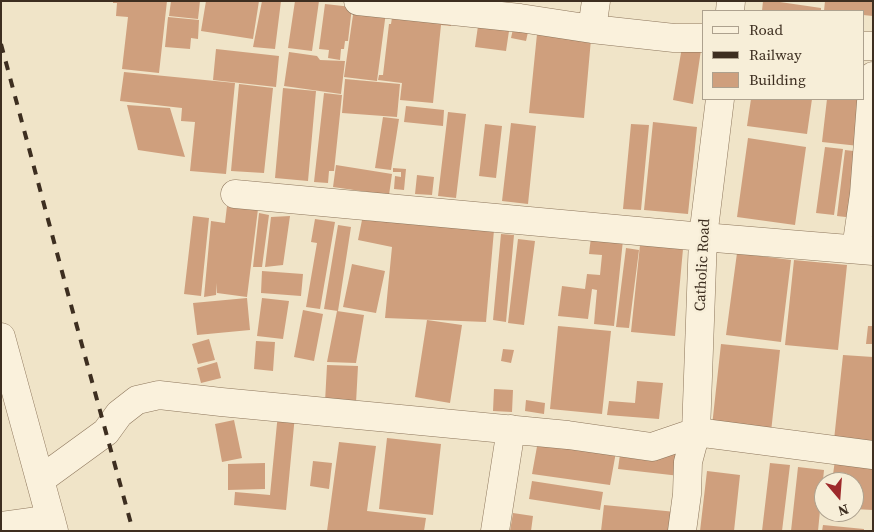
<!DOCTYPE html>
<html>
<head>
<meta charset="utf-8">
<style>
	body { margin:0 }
	#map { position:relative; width:874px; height:532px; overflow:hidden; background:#f0e4c8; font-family:"Source Serif 4",serif }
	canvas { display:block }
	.frame { position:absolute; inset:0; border:2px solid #3d2e20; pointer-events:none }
	.legend { position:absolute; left:702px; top:10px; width:162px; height:90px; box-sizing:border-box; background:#f7eed8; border:1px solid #ada18e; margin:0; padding:6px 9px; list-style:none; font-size:15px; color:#3d2e20 }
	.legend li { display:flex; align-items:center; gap:10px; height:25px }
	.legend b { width:25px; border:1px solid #ada18e }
	.north { position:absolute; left:814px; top:472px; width:50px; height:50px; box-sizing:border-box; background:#f7eed8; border:1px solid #ada18e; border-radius:50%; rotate:162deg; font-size:14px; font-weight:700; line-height:20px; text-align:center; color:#3d2e20 }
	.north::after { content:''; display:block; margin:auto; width:18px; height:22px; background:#9e2a2b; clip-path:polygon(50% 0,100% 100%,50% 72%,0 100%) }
</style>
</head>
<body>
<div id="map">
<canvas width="874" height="532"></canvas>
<div class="frame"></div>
<ul class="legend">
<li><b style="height:6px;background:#faf1dc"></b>Road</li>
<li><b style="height:6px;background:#3d2e20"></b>Railway</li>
<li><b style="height:14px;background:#cf9f7d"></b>Building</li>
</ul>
<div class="north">N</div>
</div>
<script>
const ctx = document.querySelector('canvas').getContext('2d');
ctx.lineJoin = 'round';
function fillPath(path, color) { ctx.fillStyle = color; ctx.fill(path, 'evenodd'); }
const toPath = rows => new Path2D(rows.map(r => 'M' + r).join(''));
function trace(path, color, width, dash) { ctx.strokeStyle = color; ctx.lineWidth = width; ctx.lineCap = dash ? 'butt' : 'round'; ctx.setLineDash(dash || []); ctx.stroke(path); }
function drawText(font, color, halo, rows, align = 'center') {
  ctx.font = font + ' "Source Serif 4",serif'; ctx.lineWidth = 5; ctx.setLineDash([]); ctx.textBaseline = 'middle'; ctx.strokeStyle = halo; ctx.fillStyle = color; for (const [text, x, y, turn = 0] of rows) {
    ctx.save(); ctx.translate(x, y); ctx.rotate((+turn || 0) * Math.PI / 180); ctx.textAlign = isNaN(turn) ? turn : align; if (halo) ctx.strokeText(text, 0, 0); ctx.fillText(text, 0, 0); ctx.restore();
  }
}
fillPath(toPath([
	[113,1,167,1,159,73,122,69,128,17,116,16,117,3,113,3],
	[171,1,200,1,198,19,169,16],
	[206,1,259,1,253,39,201,31],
	[262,1,281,1,275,49,253,47],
	[295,1,319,1,312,51,288,48],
	[763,1,773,1,821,8,821,11,762,11],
	[825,1,873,1,873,16,863,15,863,11,824,11],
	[325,4,352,7,348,41,345,41,344,49,341,49,340,60,328,58,329,50,319,49],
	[354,8,386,12,377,81,344,77],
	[393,11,452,17,451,26,441,25,433,103,400,100,402,83,378,80,379,75,383,75,389,24,391,24],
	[168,17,199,20,198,39,191,38,190,49,165,47],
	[478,26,509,31,506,51,475,47],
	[513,29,528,32,526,41,511,38],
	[537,34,591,39,584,118,529,113],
	[682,47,701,50,693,104,673,100],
	[216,49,279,56,276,87,213,80],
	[289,52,317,56,320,60,345,61,341,94,284,86],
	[124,72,235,83,226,174,190,171,195,122,181,121,182,108,120,101],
	[345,79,400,84,397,117,342,113],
	[239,84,273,88,264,173,231,171],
	[283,88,316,91,308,181,275,178],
	[324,93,342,95,334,171,329,171,328,183,314,182],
	[751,99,812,99,807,134,747,126],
	[827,99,863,99,859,146,822,142],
	[127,105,170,108,185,157,138,150],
	[406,106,444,110,443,126,404,122],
	[448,112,466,114,456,198,438,196],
	[383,117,399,119,391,170,375,168],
	[653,122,697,127,688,214,644,210],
	[511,123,536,126,528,204,502,201],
	[485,124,502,126,496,178,479,176],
	[631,124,649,125,641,210,623,209],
	[748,138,806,147,795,225,737,217],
	[825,147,843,149,834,215,816,213],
	[845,150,862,152,854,218,837,216],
	[336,165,392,174,389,195,333,187],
	[393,168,406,169,404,190,394,189,395,176,401,177,401,172,393,172],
	[417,175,434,177,432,195,415,194],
	[227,206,258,209,247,297,217,293,217,283,216,295,204,297,211,221,225,223],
	[259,213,269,215,262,267,253,267],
	[193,216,209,218,201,296,184,294],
	[290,216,283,265,265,267,271,217],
	[315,219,335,222,320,309,306,307,317,243,311,242],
	[362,220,494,230,486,322,385,318,392,247,358,240],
	[338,225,351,227,338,311,324,309],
	[501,234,514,235,506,322,493,320],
	[591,237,623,240,614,326,594,324,597,290,592,289,588,319,558,316,562,286,585,289,587,274,600,275,602,255,589,254],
	[518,239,535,241,524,325,508,323],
	[640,245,683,249,675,336,631,332],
	[626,248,639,250,629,328,616,327],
	[737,253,791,260,781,342,726,335],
	[794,260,847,265,838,350,785,345],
	[352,264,385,271,376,313,343,307],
	[262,271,303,274,301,296,261,293],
	[247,298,250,330,197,335,193,303],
	[262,298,289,301,283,339,257,336],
	[303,310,323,314,314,361,294,357],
	[337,311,364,315,356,363,327,362],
	[427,320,462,325,450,403,415,397],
	[558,326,611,331,602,414,550,409],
	[868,326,873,326,873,344,866,344],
	[209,339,215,360,198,364,192,344],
	[256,341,275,342,273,371,254,369],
	[721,344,780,350,771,432,712,426],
	[503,349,514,350,511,363,501,361],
	[843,355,873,357,873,444,834,440],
	[217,362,221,378,201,383,197,368],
	[327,365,358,366,356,403,325,402],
	[637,381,663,383,659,419,607,415,609,401,635,403],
	[494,389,513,390,512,412,493,411],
	[526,400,545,403,544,414,525,411],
	[278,413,295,415,286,510,234,505,235,492,270,495],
	[234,420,242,458,222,462,215,424],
	[387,438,441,444,433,515,379,509],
	[538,441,616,452,610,485,532,474],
	[339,442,376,446,367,511,426,518,424,531,365,531,365,525,365,531,327,531],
	[621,447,683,454,680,476,618,469],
	[835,460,873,464,873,510,854,509,854,482,832,482],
	[313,461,332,463,329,489,310,486],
	[265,463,265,489,228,490,228,464],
	[770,463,790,465,782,531,762,531],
	[798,467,824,470,818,531,791,531],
	[707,471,740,475,734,531,700,531],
	[532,481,603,492,600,510,529,499],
	[604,505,676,512,674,531,601,531],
	[513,513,533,516,531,531,510,531],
	[823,525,864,529,864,531,822,531]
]), '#cf9f7d');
const minor = toPath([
	[358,1,520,18,592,29,674,38,703,38],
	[730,11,731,1],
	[592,29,596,1],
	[863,46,873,46],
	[235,194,703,237,873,251],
	[856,249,864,194,873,76],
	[1,337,54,531],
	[40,480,106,432,119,414,137,400,159,395,221,402,568,435,652,447,696,432,873,455],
	[1,526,51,519],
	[495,531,511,429],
	[682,531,687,494,688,462,696,432,703,237,720,99]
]);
trace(minor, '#8d765c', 29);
trace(minor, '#faf1dc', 28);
trace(toPath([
	[1,44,68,294,133,531]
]), '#3d2e20', 4, [9, 9]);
drawText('15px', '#3d2e20', '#f7eed8', [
	["Catholic Road",703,265,-87]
]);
</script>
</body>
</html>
